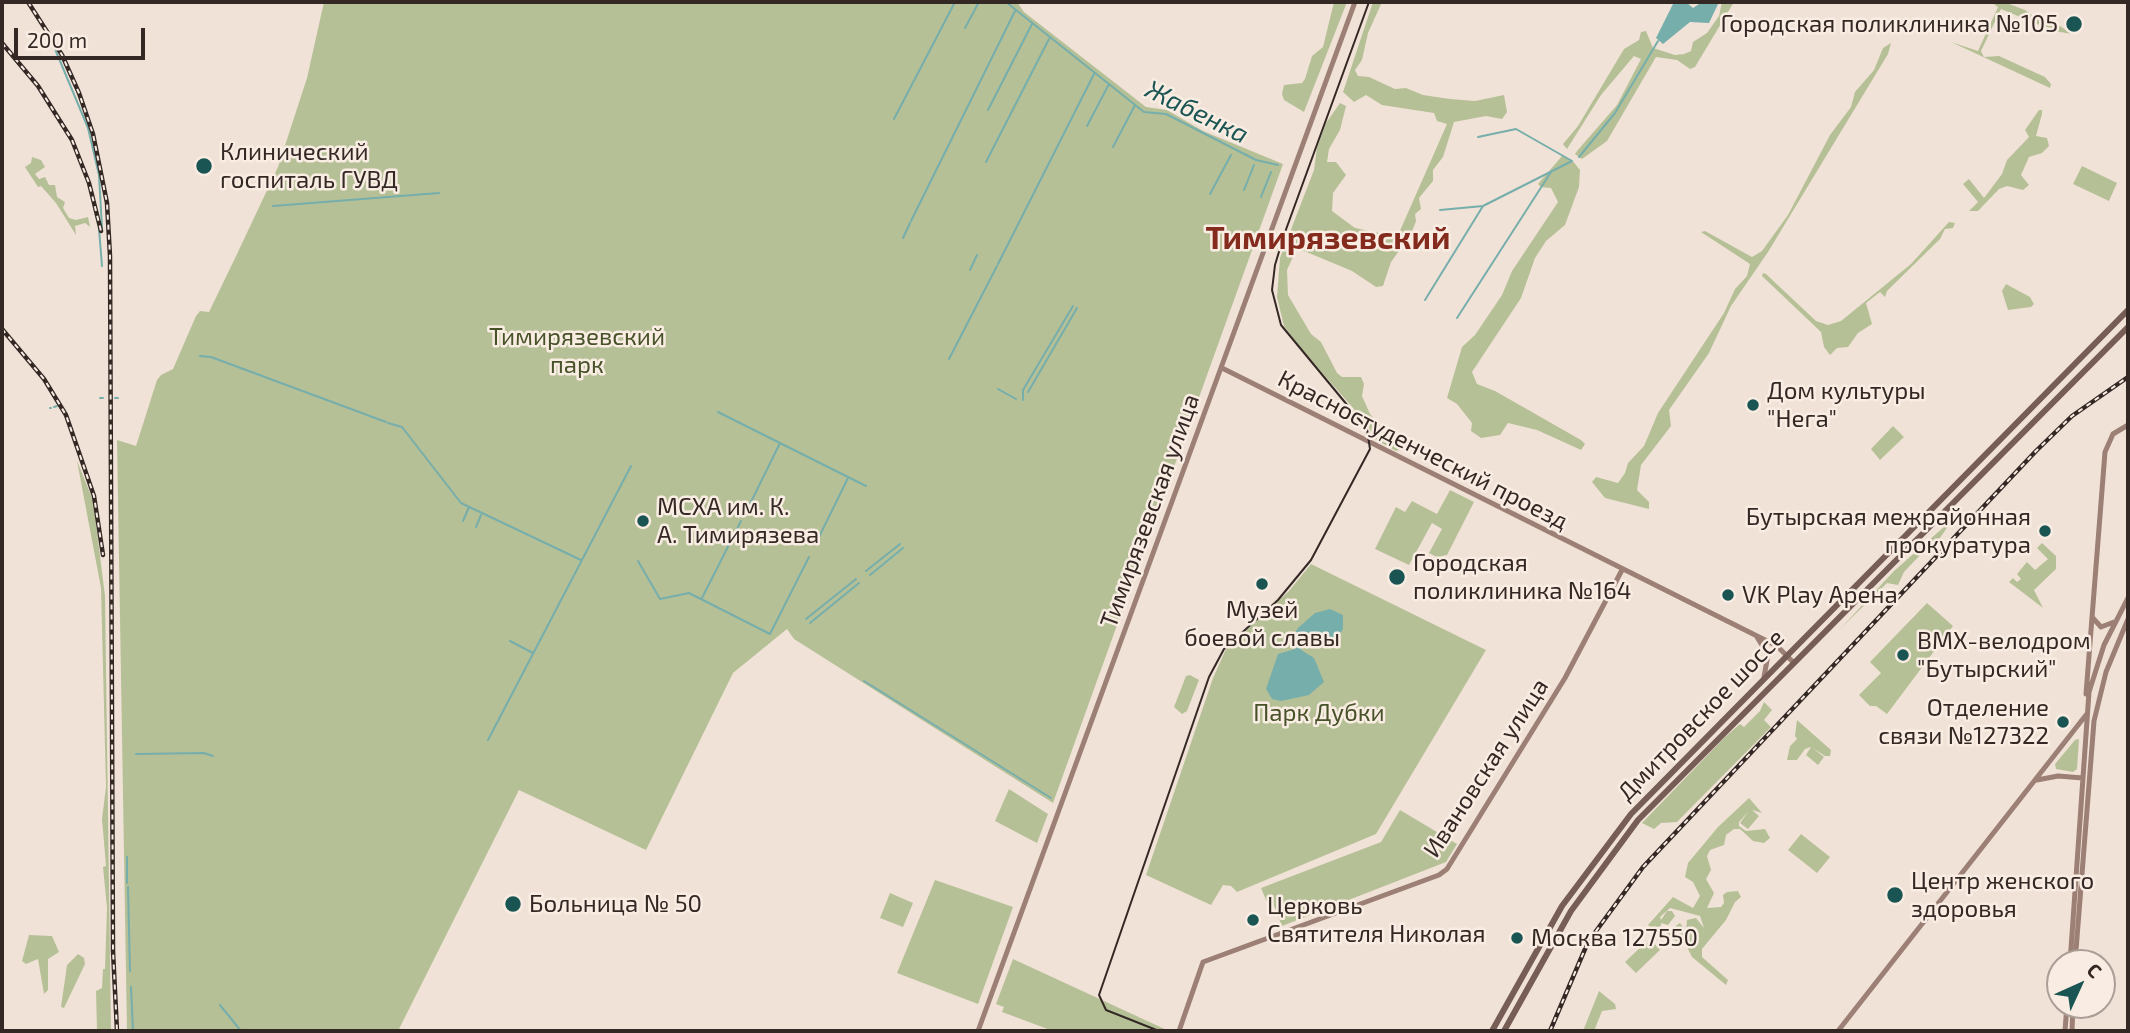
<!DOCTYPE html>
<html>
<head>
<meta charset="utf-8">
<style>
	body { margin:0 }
	#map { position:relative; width:2130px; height:1033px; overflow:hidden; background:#f1e2d7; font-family:"Exo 2",sans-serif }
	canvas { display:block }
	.frame { position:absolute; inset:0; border:4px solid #342825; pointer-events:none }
	.north { position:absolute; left:2046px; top:949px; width:70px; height:70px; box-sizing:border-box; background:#f9ede3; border:2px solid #aa9e97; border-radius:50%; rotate:45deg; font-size:19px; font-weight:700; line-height:28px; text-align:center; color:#342825 }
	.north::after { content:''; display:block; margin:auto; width:24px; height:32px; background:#1b5553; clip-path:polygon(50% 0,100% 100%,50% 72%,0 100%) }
	.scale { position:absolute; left:14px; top:28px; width:131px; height:32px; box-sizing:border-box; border:4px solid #342825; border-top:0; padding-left:9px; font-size:21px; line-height:24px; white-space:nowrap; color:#342825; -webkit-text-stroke:5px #f9ede3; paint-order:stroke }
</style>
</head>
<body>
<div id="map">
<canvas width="2130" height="1033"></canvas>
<div class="frame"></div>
<div class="north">С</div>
<div class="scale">200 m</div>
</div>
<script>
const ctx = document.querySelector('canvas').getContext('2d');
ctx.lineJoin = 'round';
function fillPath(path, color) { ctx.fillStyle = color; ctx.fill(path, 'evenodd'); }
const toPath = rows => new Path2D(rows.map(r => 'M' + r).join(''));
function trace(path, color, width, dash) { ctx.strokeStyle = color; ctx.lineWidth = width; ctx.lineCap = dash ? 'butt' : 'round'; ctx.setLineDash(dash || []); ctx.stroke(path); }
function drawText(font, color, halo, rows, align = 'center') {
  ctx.font = font + ' "Exo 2",sans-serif'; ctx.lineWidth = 5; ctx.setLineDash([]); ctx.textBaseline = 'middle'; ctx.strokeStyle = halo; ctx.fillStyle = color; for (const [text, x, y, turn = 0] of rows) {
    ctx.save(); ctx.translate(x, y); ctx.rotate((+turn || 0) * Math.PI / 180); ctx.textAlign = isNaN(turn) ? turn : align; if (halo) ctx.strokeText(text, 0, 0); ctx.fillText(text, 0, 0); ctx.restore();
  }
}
fillPath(toPath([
	[324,2,1017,2,1024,12,1146,107,1167,110,1203,131,1283,164,1053,803,794,639,787,629,733,673,646,850,519,790,398,1031,127,1031,117,440,136,446,157,380,161,375,173,369,196,316,200,311,209,312,237,254,278,167,307,78],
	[1334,2,1347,2,1304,112,1284,100,1282,94,1284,85,1302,83,1305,79,1312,56,1323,47],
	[1373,2,1382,2,1368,33,1362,60,1355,70,1358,76,1369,77,1395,89,1406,88,1423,95,1450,99,1475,101,1504,95,1507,112,1502,119,1486,116,1454,122,1443,157,1433,170,1433,181,1419,198,1421,209,1415,214,1416,221,1411,234,1405,240,1399,233,1447,124,1437,121,1434,113,1382,105,1366,95,1354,102,1343,92],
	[1722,2,1734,2,1695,67,1690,69,1677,60,1656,57,1607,141,1582,159,1575,154,1577,151,1617,105,1641,59,1634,56,1601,95,1567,149,1563,144,1578,126,1624,49,1639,40,1641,32,1646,31,1653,48,1675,55,1684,54,1691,51,1693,42,1707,33,1719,16],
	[1991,2,2004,2,2025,10,2040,21,2051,20,2072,34,2054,31,2001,9,1981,51,1984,57,1999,56,2045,77,2051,84,2050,88,1951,42,1978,51,1998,7],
	[1891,43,1888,54,1768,252,1731,306,1709,353,1669,410,1671,426,1641,465,1637,490,1649,502,1649,509,1605,498,1592,482,1596,477,1618,483,1625,473,1628,463,1644,446,1658,413,1724,313,1735,289,1747,276,1750,264,1701,232,1705,231,1752,257,1762,251,1788,215,1830,135,1851,107,1855,92,1874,70,1883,48],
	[1340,103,1346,106,1340,130,1329,149,1327,162,1336,162,1346,175,1333,193,1332,211,1355,228,1394,236,1404,244,1391,262,1383,286,1376,287,1352,271,1297,248,1287,270,1288,295,1311,334,1321,342,1337,373,1342,377,1361,377,1364,384,1362,396,1370,414,1388,435,1404,443,1403,448,1396,451,1375,439,1367,424,1297,344,1284,326,1277,297,1280,258,1314,170,1317,148,1326,123],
	[2039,110,2042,110,2042,114,2036,136,2047,138,2049,146,2042,153,2029,157,2021,175,2029,185,2023,190,2007,186,1999,189,1978,211,1969,211,1978,202,1963,184,1969,179,1984,198,2002,174,2007,160,2029,137,2025,130],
	[1562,156,1572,160,1580,170,1579,187,1565,225,1546,241,1535,258,1521,298,1472,372,1477,384,1495,391,1581,440,1585,444,1581,450,1537,430,1508,423,1500,435,1481,438,1471,431,1472,423,1457,404,1447,398,1462,347,1475,335,1502,295,1512,271,1558,202,1551,188,1541,187,1538,184],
	[32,157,41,160,45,167,35,174,39,179,45,177,49,185,55,185,57,197,65,202,63,208,69,218,76,220,88,217,90,227,85,223,75,226,76,235,56,203,41,186,38,187,25,167,31,163],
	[2082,166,2117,183,2109,201,2073,184],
	[1949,222,1955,223,1953,228,1945,229,1940,239,1887,291,1885,297,1880,292,1866,303,1872,324,1858,333,1848,347,1837,348,1830,355,1824,347,1821,332,1762,276,1763,273,1766,274,1816,321,1828,325,1841,321,1911,264],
	[2006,284,2030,297,2034,304,2031,307,2008,310,2002,291],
	[1893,426,1904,437,1880,460,1871,449],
	[77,461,93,500,105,596,111,1031,97,1031,96,991,102,988,103,969,105,969,107,908,103,867,106,866,102,819,106,787,101,588],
	[1450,490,1474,502,1447,555,1437,557,1429,553,1442,529,1432,523,1409,565,1375,549,1396,507,1405,512,1412,501,1437,514],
	[1953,519,1933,548,1923,552,1904,572,1898,585,1887,583,1840,629,1894,571],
	[2042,543,2056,556,2056,569,2034,590,2043,608,2009,582,2013,578,2017,582,2021,579,2017,574,2027,562,2035,570,2048,559,2037,548],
	[1311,564,1486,650,1376,834,1237,892,1231,886,1223,885,1211,905,1146,875,1213,678,1226,649,1289,591],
	[1927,603,1953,626,1887,714,1876,706,1870,706,1859,695,1881,673,1870,662],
	[1190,675,1199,680,1187,711,1182,714,1174,707,1186,676],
	[1764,702,1772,710,1764,720,1771,727,1677,822,1661,823,1654,829,1642,823,1724,738,1740,724,1744,727,1760,711],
	[1797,720,1831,750,1830,756,1825,756,1813,748,1824,757,1818,765,1806,755,1811,747,1805,749,1797,760,1787,760,1790,746,1797,739,1795,736],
	[2079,739,2077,769,2073,772,2056,769,2055,764,2075,740],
	[1009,789,1048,814,1037,843,995,821],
	[1749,798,1762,813,1752,810,1759,816,1748,829,1740,823,1748,812,1739,822,1739,826,1746,831,1765,829,1770,838,1764,843,1753,841,1740,829,1734,829,1726,835,1724,845,1710,850,1707,856,1711,870,1706,879,1714,893,1707,908,1721,907,1724,903,1723,895,1727,892,1738,891,1741,897,1735,902,1726,920,1702,949,1702,957,1728,980,1726,985,1692,957,1686,945,1669,938,1665,933,1680,923,1686,931,1687,920,1696,918,1704,928,1700,916,1670,908,1660,917,1661,920,1667,911,1672,911,1675,916,1668,925,1661,923,1661,926,1652,929,1648,925,1673,897,1693,908,1700,896,1693,882,1685,877,1688,863,1718,827],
	[1400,810,1457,844,1446,862,1282,926,1274,906,1269,907,1261,888,1381,842],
	[1801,834,1830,857,1817,873,1788,850],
	[935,880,1013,907,978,1004,897,973],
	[890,893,913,903,903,927,880,918],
	[29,935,52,936,59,952,48,959,48,990,44,994,38,959,26,964,22,961],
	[1653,942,1660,950,1636,973,1625,962,1644,944],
	[78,954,84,958,85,964,64,1008,61,1007,67,965],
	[1013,959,1169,1031,1053,1031,1002,1012,1004,1007,996,1004],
	[1599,991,1615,1004,1616,1009,1602,1011,1594,1031,1583,1031]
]), '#b6c097');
fillPath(toPath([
	[1674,2,1686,2,1693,8,1702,2,1719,2,1709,23,1690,22,1663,44,1656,38],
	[1330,609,1343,615,1343,629,1339,636,1333,643,1305,643,1301,650,1314,658,1324,682,1309,695,1281,701,1272,699,1266,689,1278,654,1295,649,1294,635,1298,628,1315,613]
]), '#76aeab');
trace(toPath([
	[1006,2,1144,112,1166,114,1256,160,1278,165],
	[965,28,979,2],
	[55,49,88,128,99,175,102,228],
	[988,110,1032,24],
	[894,119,955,2],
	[1087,126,1109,84],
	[1113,147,1135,105],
	[1579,157,1615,113,1658,41],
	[986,162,1049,39],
	[1244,190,1254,165],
	[1210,194,1231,155],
	[1261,197,1271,172],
	[273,206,439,193],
	[1440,210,1483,206,1572,161,1516,129,1478,137],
	[911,221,1015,11],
	[99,229,102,266],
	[903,238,910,223],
	[998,264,1094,74],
	[970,270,977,255],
	[1425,300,1483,206],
	[1457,318,1551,172],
	[200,356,211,357,386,422],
	[949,359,997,266],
	[998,389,1016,399],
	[1028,392,1077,308],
	[100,398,103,398],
	[115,398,118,398],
	[1023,400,1023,390,1073,306],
	[54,407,57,406],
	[50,408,51,408],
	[718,412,866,486],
	[388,423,402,427,461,503,581,560],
	[748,508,780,443],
	[463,521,469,507],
	[476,527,481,515],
	[816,543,848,478],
	[638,561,660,599,689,593,770,634,809,557],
	[866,571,900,544],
	[870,575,903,548],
	[702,598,741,521],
	[806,619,856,579],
	[810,623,859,583],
	[510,641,533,653],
	[864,681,1051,798],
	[488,740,631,466],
	[136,754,204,753,213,756],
	[127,857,127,883],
	[128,887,130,971],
	[131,987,133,1031],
	[220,1005,241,1031]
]), '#76aeab', 2);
trace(toPath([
	[1222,368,1777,646,1793,662],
	[2092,617,2101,627,2114,622],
	[1757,637,1768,655,1764,677],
	[2086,694,2105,452,2113,434,2128,425],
	[2037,780,2058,776,2083,778],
	[2070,963,2089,692,2104,645,2128,598],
	[2075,963,2094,721,2106,672,2128,619],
	[978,1031,1355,2],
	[1179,1031,1203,962,1439,875,1447,869,1565,678,1622,570],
	[1838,1031,2086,715],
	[2065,1031,2067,1005],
	[2072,1031,2073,1005]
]), '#9c7f75', 5);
trace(toPath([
	[1492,1031,1562,906,1631,814,2128,310],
	[1504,1031,1571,911,1638,820,2128,327]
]), '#765d56', 6);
trace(toPath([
	[1159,1031,1106,1010,1099,995,1209,677,1224,649,1278,600,1311,560,1370,449,1367,429,1281,325,1272,290,1275,265,1284,235,1369,2]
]), '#342825', 2);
const rail = toPath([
	[28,2,62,55,79,93,93,134,107,203,110,256,113,951,117,1031],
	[2,43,38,86,72,140,89,183,101,231],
	[2,329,44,379,66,415,94,496,103,555],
	[1550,1031,1588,942,1643,867,2036,451,2072,416,2128,377]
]);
trace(rail, '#342825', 4.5);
trace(rail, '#f9ede3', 2, [5]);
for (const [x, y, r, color] of [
	[2074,24,9,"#1b5553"],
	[204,166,9,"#1b5553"],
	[1753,405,7,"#1b5553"],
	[643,521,7,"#1b5553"],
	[2045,531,7,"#1b5553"],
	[1397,577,9,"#1b5553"],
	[1262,584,7,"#1b5553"],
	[1728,595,7,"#1b5553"],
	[1903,655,7,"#1b5553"],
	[2063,722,7,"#1b5553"],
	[1895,895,9,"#1b5553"],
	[513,904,9,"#1b5553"],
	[1253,920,7,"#1b5553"],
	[1517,938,7,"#1b5553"]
]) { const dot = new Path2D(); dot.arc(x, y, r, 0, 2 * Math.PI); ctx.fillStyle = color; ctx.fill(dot); trace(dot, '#f9ede3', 2.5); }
drawText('24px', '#342825', '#f9ede3', [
	["Городская поликлиника №105",2058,24,"right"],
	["Клинический",220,152],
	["госпиталь ГУВД",220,180],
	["Дом культуры",1767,391],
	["\"Нега\"",1767,419],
	["МСХА им. К.",657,507],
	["А. Тимирязева",657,535],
	["Бутырская межрайонная",2031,517,"right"],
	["прокуратура",2031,545,"right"],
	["Городская",1413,563],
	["поликлиника №164",1413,591],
	["VK Play Арена",1742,595],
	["Музей",1262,610,"center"],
	["боевой славы",1262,638,"center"],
	["BMX-велодром",1917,641],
	["\"Бутырский\"",1917,669],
	["Отделение",2049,708,"right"],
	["связи №127322",2049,736,"right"],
	["Центр женского",1911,881],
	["здоровья",1911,909],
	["Больница № 50",529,904],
	["Церковь",1267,906],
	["Святителя Николая",1267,934],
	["Москва 127550",1531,938]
], 'left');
drawText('24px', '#475229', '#f9ede3', [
	["Тимирязевский",577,337],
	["парк",577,365],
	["Парк Дубки",1319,713]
]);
drawText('24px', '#342825', '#f9ede3', [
	["Красностуденческий проезд",1423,450,27],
	["Тимирязевская улица",1150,511,-70],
	["Дмитровское шоссе",1701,715,-46],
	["Ивановская улица",1486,768,-57]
]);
drawText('italic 26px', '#1b5553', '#f9ede3', [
	["Жабенка",1197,112,26]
]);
drawText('bold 32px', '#842b1d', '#f9ede3', [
	["Тимирязевский",1328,238]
]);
</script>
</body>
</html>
